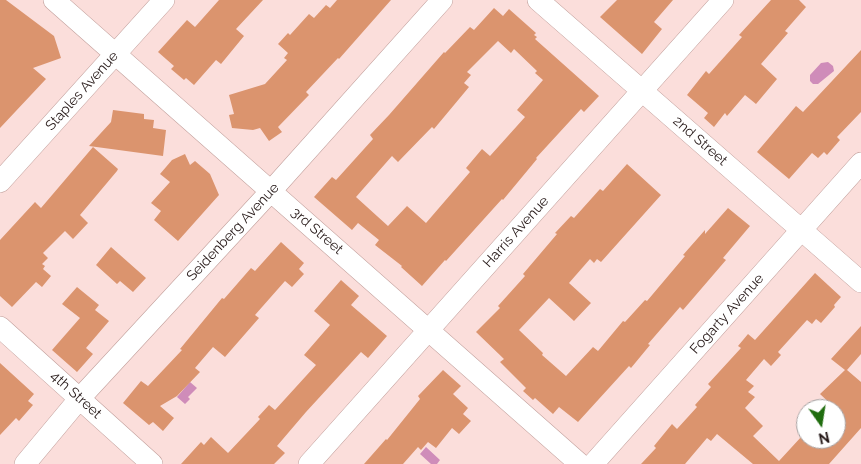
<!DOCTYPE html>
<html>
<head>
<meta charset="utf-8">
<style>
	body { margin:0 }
	#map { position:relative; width:861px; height:464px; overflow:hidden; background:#fbdedb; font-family:Raleway,sans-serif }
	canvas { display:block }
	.north { position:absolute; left:796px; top:399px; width:50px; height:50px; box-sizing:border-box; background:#fff; border:1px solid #a8a3a3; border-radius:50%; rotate:167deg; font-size:14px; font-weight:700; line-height:20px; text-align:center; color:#261918 }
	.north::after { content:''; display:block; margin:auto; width:18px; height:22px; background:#206d0f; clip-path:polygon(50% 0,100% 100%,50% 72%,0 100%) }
</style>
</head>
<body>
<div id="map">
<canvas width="861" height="464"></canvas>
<div class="north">N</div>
</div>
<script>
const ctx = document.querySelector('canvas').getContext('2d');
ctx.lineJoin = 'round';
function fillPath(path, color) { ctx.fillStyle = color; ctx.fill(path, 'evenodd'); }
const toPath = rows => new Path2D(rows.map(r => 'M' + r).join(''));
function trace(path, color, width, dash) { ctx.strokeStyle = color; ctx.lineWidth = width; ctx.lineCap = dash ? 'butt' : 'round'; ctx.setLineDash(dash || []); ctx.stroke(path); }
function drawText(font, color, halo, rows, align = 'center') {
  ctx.font = font + ' Raleway,sans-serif'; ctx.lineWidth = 5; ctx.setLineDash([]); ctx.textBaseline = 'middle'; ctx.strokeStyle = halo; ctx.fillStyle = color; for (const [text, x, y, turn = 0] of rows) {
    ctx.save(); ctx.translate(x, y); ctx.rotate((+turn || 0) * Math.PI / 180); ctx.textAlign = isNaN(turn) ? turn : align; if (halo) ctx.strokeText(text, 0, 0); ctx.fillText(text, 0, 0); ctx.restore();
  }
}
fillPath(toPath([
	[828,62,833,66,834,71,818,84,813,84,810,81,810,75,821,63],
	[190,382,197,388,188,397,190,399,185,404,177,397],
	[426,447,440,460,437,464,431,464,420,454]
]), '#cf8cb9');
fillPath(toPath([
	[0,0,6,0,54,36,61,58,33,68,46,79,0,128],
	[219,0,263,0,236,29,244,36,221,64,216,60,194,85,186,78,184,80,171,69,174,66,158,52,187,20,195,27],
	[337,0,391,0,339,59,338,58,306,92,309,95,278,127,282,132,269,141,260,128,253,130,232,128,229,115,234,114,229,95,265,84,287,60,284,58,288,53,278,44,288,33,290,35,309,14,314,18,326,5,330,8],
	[617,0,673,0,654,22,662,29,642,54,600,17],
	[771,0,799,0,806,7,785,31,788,33,761,64,777,79,756,104,745,95,727,116,725,113,714,127,704,118,708,113,687,95,706,71,709,74,742,37,739,35],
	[494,8,503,16,509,9,536,33,534,35,537,37,535,39,599,96,584,112,581,109,536,158,537,159,503,200,502,199,446,261,445,260,422,286,401,267,402,266,375,245,379,240,358,223,352,230,314,197,332,177,336,180,373,139,370,135,389,115,444,52,445,53,470,27,474,30],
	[498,41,511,53,514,49,537,71,535,73,543,80,517,110,525,117,490,156,482,149,466,168,470,172,426,223,407,206,388,226,356,197,392,156,398,162,432,127,434,129,469,87,464,83,471,75,467,72],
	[861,50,861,112,837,137,840,140,827,155,824,152,818,158,812,153,789,179,757,152,796,106,803,112],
	[113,110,144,114,144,119,154,120,153,128,166,130,163,156,89,146,111,122],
	[93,147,118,169,117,171,80,215,88,223,73,239,65,231,43,253,48,258,42,264,45,266,43,269,51,276,42,287,36,282,12,307,0,296,0,240,35,202,41,208],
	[185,154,190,165,195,161,210,174,219,195,178,241,154,220,161,211,151,203,170,182,160,174,172,160],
	[627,164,661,195,601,262,597,259,594,263,590,259,569,283,591,303,574,321,549,298,519,330,543,353,542,355,566,376,593,347,598,351,623,321,625,322,645,300,647,301,685,256,683,255,705,230,705,234,728,208,750,226,723,258,726,260,683,310,680,307,648,344,650,345,631,368,629,366,578,422,559,407,553,414,535,398,533,400,523,391,526,388,500,362,504,359,476,332,500,308,498,306,525,276,523,274,557,234,555,233,571,216,574,218,600,189,603,191],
	[281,242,304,263,299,269,304,274,292,287,285,281,255,315,259,318,225,357,213,347,195,368,200,372,177,396,160,406,174,418,163,431,153,422,149,425,123,403,141,381,148,386,182,350,180,349,222,298,224,299,251,268,255,271],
	[111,247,146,278,133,292,120,281,117,284,96,265],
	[815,273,841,297,834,305,835,307,821,323,816,319,812,324,807,320,778,352,781,355,771,366,764,359,746,380,754,386,748,392,755,397,745,408,763,426,753,436,779,461,802,436,809,442,812,439,836,439,836,409,820,394,845,370,831,359,861,326,861,354,847,370,861,382,861,428,829,464,753,464,717,434,711,441,707,438,685,464,641,464,656,448,654,446,672,424,677,429,697,407,695,405,711,387,708,384,741,348,738,346,748,334,755,340],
	[341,280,359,296,351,305,387,336,368,358,361,352,306,412,277,446,285,453,274,464,181,464,201,442,204,445,211,437,228,453,260,419,258,417,269,405,275,410,316,365,304,355,330,325,314,311],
	[77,287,99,305,95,310,109,321,86,348,93,354,77,372,52,350,80,318,62,304],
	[0,363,34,394,28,401,33,405,19,421,16,418,0,435],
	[443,370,461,386,453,394,468,408,463,414,471,421,459,434,452,428,436,448,428,442,421,450,418,447,403,464,364,464,386,439,387,440,420,399,418,396]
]), '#db946e');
const street = toPath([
	[54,0,580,464],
	[538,0,861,282],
	[0,182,164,0],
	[0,327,152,464],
	[25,464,80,398,271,191,442,0],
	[309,464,723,0],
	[593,464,861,163]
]);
trace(street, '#c19f9b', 22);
trace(street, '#fff', 21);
drawText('14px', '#261918', '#fff', [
	["Staples Avenue",82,91,-48],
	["2nd Street",700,141,41],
	["3rd Street",317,231,41],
	["Seidenberg Avenue",233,232,-47],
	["Harris Avenue",516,232,-48],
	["Fogarty Avenue",727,314,-48],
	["4th Street",76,395,42]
]);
</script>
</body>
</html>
